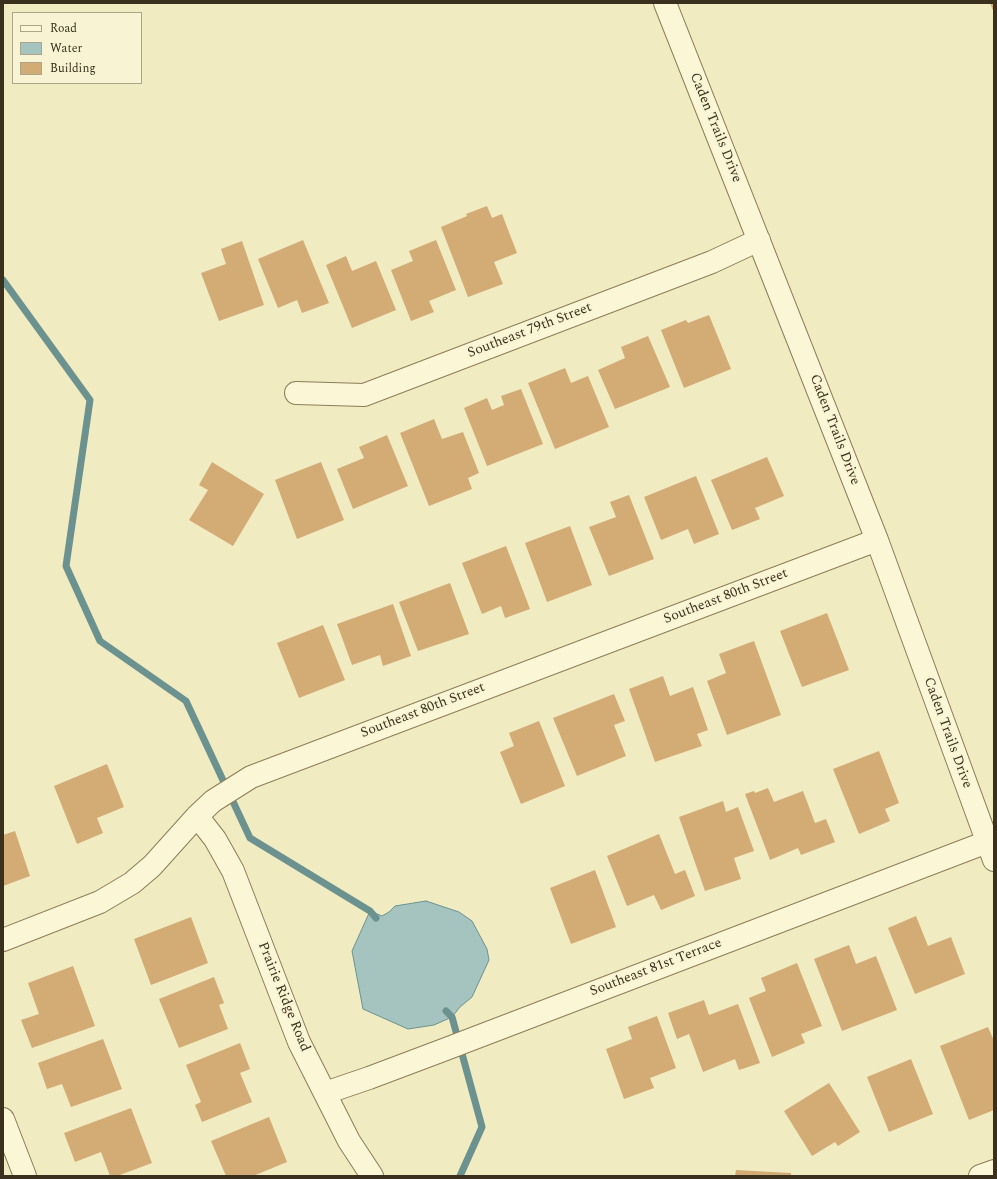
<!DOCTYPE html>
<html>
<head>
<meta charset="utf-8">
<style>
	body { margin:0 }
	#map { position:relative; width:997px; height:1179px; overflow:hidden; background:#f1ebc2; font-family:Spectral,serif }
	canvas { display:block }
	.frame { position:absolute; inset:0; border:4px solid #3b301d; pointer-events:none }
	.legend { position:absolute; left:12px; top:12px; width:130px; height:72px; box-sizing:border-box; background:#f8f3d2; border:1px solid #aca58a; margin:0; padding:5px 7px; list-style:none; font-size:12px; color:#3b301d }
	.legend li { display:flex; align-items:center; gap:8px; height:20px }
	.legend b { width:20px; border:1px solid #aca58a }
</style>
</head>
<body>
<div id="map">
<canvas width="997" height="1179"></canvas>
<div class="frame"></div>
<ul class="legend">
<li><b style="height:5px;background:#fbf6d6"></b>Road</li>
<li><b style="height:11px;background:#a5c3bf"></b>Water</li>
<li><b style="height:11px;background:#d2ab75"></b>Building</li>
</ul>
</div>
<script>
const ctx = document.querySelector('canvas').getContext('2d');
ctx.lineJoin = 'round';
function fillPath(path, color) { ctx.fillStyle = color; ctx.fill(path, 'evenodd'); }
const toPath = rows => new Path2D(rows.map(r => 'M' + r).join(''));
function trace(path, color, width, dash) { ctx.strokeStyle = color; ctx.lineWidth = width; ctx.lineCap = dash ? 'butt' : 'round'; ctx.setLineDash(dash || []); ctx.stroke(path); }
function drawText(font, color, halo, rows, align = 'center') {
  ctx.font = font + ' Spectral,serif'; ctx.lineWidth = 3; ctx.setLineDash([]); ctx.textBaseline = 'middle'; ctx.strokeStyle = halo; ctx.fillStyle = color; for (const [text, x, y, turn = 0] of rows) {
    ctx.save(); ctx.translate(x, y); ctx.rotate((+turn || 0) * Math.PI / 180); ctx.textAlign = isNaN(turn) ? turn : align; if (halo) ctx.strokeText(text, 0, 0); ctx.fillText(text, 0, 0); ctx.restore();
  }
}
const water = toPath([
	[426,901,459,912,472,921,487,949,489,960,472,997,460,1007,452,1017,434,1025,408,1029,363,1009,352,951,370,911,382,916,389,912,395,906,426,901]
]);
fillPath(water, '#a5c3bf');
trace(water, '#6b928f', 1);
trace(toPath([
	[3,280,90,400,66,566,100,641,186,701,250,838,370,911,376,918],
	[446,1011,452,1017,482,1127,460,1176]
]), '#6b928f', 7);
fillPath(toPath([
	[990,3,994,3,994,13],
	[487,206,492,218,502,214,517,253,494,262,503,284,468,297,441,227,467,216,466,214],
	[303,240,329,303,302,313,297,300,278,308,258,259],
	[436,240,456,290,429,301,434,312,411,321,391,270,413,261,409,251],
	[242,241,264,305,219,321,201,273,226,264,221,249],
	[346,256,352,271,376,261,396,310,352,328,326,265],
	[709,315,731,369,684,388,661,330,686,320,688,323],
	[648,336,670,387,615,409,598,370,625,358,621,347],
	[565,368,571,383,588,376,609,427,555,449,528,383],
	[521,389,543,444,487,466,464,408,487,398,492,410,504,405,501,396],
	[434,419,442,439,463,432,479,473,468,478,472,489,429,506,400,433],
	[387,435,408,486,353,509,337,469,364,458,359,447],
	[767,457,784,496,755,508,760,519,732,530,711,480],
	[212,462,264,494,233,546,189,520,208,490,199,485],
	[321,462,344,520,297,539,275,480],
	[696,476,719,534,694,544,688,529,661,540,644,497],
	[629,495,654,559,609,576,589,527,616,517,610,502],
	[570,526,592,585,547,602,525,543],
	[506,546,530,609,505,618,501,606,482,614,462,563],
	[450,583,469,634,418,651,399,602],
	[393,604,411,656,383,666,380,655,352,665,337,624],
	[827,613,849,670,802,687,780,631],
	[323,625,345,680,299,698,277,643],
	[754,641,781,715,727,735,707,681,726,673,719,654],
	[663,676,670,696,693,687,708,730,697,734,702,746,655,762,629,689],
	[614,694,625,721,614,725,626,756,577,776,553,718],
	[539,721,565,786,521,804,500,752,514,746,509,733],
	[879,751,899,803,885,809,890,821,859,834,833,769],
	[107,764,124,807,97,818,103,833,77,844,54,786],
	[768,788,774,802,803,791,815,823,826,819,835,842,801,855,798,848,770,860,745,794,754,791,755,793],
	[723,801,726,812,738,807,754,851,734,858,741,879,705,891,679,817],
	[15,831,30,876,3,886,3,835],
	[659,834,675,874,685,870,695,896,661,910,654,895,627,906,607,856],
	[595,870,616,927,571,944,550,888],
	[916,916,928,946,951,937,965,974,915,994,888,928],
	[191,917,208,963,151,985,134,939],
	[849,945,856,964,876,956,897,1010,842,1031,814,959],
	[797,963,822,1026,801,1034,805,1043,772,1057,749,998,766,991,761,978],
	[73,966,95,1026,32,1048,21,1020,39,1014,28,983],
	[214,977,224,1003,219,1005,228,1029,179,1048,159,999],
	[704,1000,709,1015,738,1004,760,1063,739,1070,735,1059,703,1072,689,1034,677,1039,668,1013],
	[657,1016,676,1068,650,1078,654,1088,624,1099,606,1049,632,1039,628,1027],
	[988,1027,994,1041,994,1110,969,1120,940,1046],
	[103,1039,122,1089,71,1107,62,1084,47,1089,38,1063],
	[240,1043,250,1069,240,1073,252,1102,202,1122,195,1105,201,1102,186,1065],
	[911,1059,933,1114,889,1132,867,1077],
	[829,1083,860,1132,838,1146,835,1142,812,1156,784,1111],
	[131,1108,152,1163,117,1176,110,1176,101,1152,75,1162,64,1133],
	[269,1117,287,1162,253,1176,226,1176,211,1141],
	[736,1170,791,1173,791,1176,735,1176]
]), '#d2ab75');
const minor = toPath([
	[665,3,877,540,994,860],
	[296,393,364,395,712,262,759,240],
	[197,816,215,839,233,871,299,1042,349,1141,372,1176],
	[3,940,100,902,132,883,152,866,197,816,213,801,251,777,877,540],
	[325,1093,369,1078,446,1049,987,842],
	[3,1119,25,1176],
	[980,1176,994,1171]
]);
trace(minor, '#8c7c58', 24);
trace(minor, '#fbf6d6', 22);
drawText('14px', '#3b301d', '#f8f3d2', [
	["Caden Trails Drive",715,128,68],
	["Southeast 79th Street",530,331,-21],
	["Caden Trails Drive",834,430,69],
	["Southeast 80th Street",726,597,-21],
	["Southeast 80th Street",423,711,-21],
	["Caden Trails Drive",947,733,70],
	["Southeast 81st Terrace",656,968,-21],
	["Prairie Ridge Road",283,997,68]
]);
</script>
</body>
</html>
